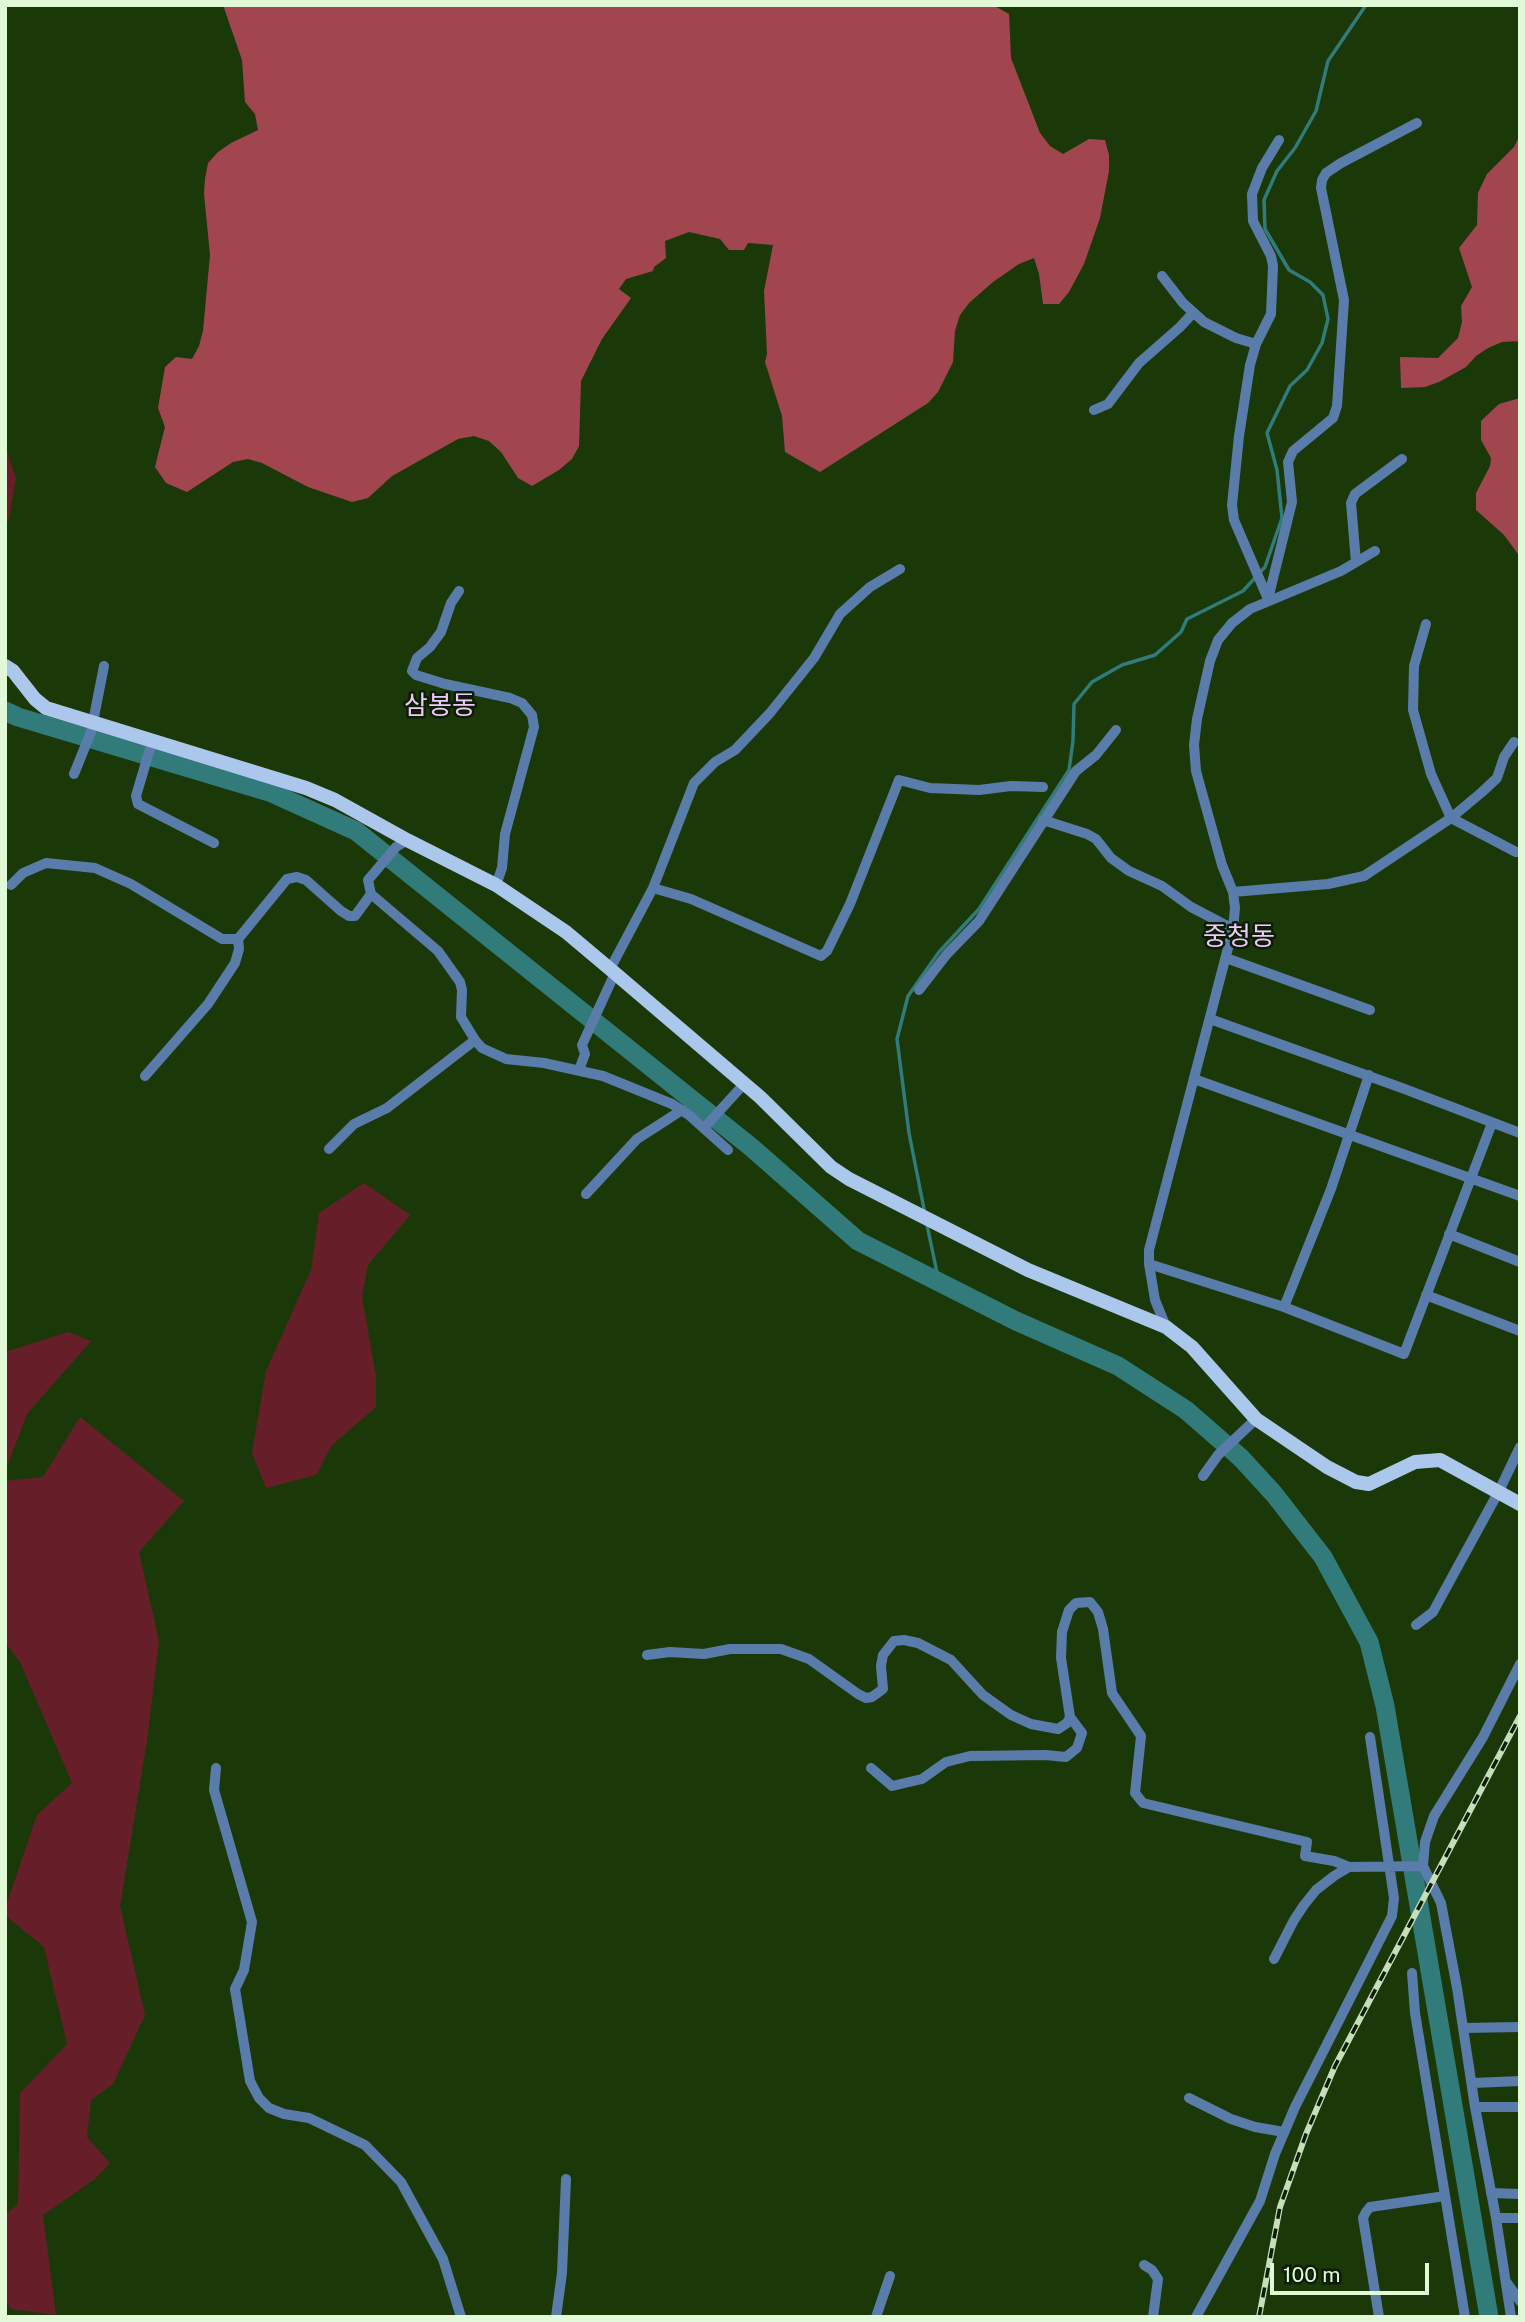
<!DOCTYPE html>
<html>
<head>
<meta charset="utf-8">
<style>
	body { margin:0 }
	#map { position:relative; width:1525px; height:2322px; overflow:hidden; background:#1b3808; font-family:"Public Sans",sans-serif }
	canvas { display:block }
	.frame { position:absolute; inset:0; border:7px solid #e1f9d7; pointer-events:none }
	.scale { position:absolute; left:1270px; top:2263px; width:159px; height:32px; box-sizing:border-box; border:4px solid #e1f9d7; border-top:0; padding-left:9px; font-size:21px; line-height:24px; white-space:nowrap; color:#e1f9d7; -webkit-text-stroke:5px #0c1d04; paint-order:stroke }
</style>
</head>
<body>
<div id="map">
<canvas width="1525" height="2322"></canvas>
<div class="frame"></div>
<div class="scale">100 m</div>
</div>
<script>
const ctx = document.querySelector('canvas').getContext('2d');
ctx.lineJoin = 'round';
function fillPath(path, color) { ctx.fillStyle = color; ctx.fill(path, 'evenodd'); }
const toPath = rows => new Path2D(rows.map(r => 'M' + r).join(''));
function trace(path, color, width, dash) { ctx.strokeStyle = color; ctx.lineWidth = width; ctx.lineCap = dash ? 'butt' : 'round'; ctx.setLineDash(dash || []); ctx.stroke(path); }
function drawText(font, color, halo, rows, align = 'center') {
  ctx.font = font + ' "Public Sans","Noto Sans KR",sans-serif'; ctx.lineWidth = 5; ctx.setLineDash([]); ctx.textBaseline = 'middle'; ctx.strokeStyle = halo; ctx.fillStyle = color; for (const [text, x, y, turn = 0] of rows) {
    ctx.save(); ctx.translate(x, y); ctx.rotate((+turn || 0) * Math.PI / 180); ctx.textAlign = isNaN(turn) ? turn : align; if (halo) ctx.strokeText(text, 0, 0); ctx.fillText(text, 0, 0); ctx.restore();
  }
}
fillPath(toPath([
	[5,445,16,478,9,519,5,527],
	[364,1183,410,1215,368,1265,362,1297,376,1376,376,1407,332,1445,316,1475,266,1488,252,1453,266,1371,311,1270,319,1213],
	[68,1332,91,1341,27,1414,5,1472,5,1352],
	[80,1417,184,1501,139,1552,159,1641,147,1741,120,1906,145,2015,113,2084,91,2100,87,2137,110,2163,95,2179,43,2215,56,2315,11,2309,5,2299,5,2215,18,2204,20,2093,67,2044,44,1947,5,1915,5,1909,37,1815,72,1783,20,1662,5,1642,5,1481,43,1477]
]), '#661f29');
fillPath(toPath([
	[223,5,993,5,1009,14,1011,58,1040,133,1050,146,1063,154,1089,139,1105,140,1109,155,1109,171,1100,218,1084,264,1069,292,1059,304,1043,304,1039,274,1034,258,1019,264,993,282,969,303,960,315,955,331,953,362,938,392,928,403,820,472,785,452,782,416,765,362,767,354,764,291,773,245,748,243,744,250,729,250,720,239,689,232,665,241,666,258,654,267,653,271,626,279,619,289,631,298,602,339,581,381,579,446,572,459,559,470,532,486,518,478,501,452,489,441,474,436,458,439,392,476,368,498,352,502,308,487,262,463,248,459,233,462,187,492,166,483,155,467,165,427,158,408,165,367,176,357,192,359,199,346,203,331,210,255,204,194,205,179,208,163,218,152,231,143,258,130,255,114,245,102,242,60],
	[1520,135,1520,341,1502,342,1488,348,1476,356,1466,367,1439,382,1425,387,1401,388,1400,357,1438,358,1458,338,1462,322,1461,306,1472,287,1459,248,1477,225,1478,193,1487,174,1514,147],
	[1520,398,1520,562,1518,554,1504,535,1476,510,1476,493,1490,466,1491,458,1481,440,1481,421,1499,404]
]), '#a1464f');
trace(toPath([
	[925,1214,909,1133,897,1039,908,996,939,952,979,909,1069,770,1073,741,1074,704,1092,682,1122,665,1155,655,1181,632,1187,619,1243,591,1265,567,1282,518,1277,470,1267,433,1290,386,1307,370,1322,343,1328,319,1323,295,1310,282,1289,270,1265,229,1264,200,1277,171,1295,148,1316,111,1328,61,1366,5],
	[927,1225,939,1282]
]), '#317b7b', 3.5);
trace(toPath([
	[5,711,18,717,272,793,356,831,751,1147,858,1241,1016,1321,1118,1366,1186,1410,1241,1458,1274,1494,1323,1557,1369,1642,1385,1706,1489,2317]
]), '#317b7b', 19);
trace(toPath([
	[1162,276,1183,303,1204,322,1236,338,1256,344,1250,365,1239,436,1232,505,1234,520,1268,599],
	[1256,344,1271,314,1273,266,1271,256,1253,221,1252,194,1262,168,1279,140],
	[1094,410,1108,404,1139,363,1180,327,1193,313],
	[1356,562,1351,503,1355,494,1402,459],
	[459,591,451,603,441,632,430,647,417,658,412,671,416,675,445,684,510,698,522,703,532,715,534,727,505,834,502,868,496,885],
	[1268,599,1292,502,1288,462,1293,451,1333,418,1337,406,1344,300,1321,188,1322,180,1326,173,1341,163,1417,123],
	[1426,624,1414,666,1413,710,1431,774,1451,818,1516,852,1520,852],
	[152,742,136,796,138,804,214,843],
	[74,774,91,732,104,666],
	[1043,820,1087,834,1096,839,1111,858,1129,871,1162,886,1191,907,1233,929],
	[407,840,396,847,368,880,371,894,438,951,460,982,462,990,461,1017,475,1040,482,1048,506,1059,544,1063,603,1076,672,1104,689,1115,728,1150],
	[11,885,23,873,46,863,95,868,131,884,222,939,238,939],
	[653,888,691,899,821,956,827,951,850,904,899,780,930,788,979,790,1011,786,1043,787],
	[1233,892,1328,884,1364,876,1451,818,1482,792,1497,778,1504,757,1514,742],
	[1226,958,1370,1010],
	[610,969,653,888,694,783,715,762,735,750,770,713,814,658,840,614,870,587,900,569],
	[919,990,947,954,979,921,1076,771,1096,755,1116,730],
	[1210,1019,1402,1088,1520,1133],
	[579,1070,585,1054,582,1045,615,973],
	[145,1076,208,1004,235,963,239,949,238,939,287,879,297,877,306,880,341,911,349,916,355,916,371,894],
	[1194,1079,1520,1196],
	[704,1128,744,1084],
	[329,1149,354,1124,387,1108,475,1040],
	[586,1194,637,1139,682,1110],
	[1449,1234,1520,1262],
	[1149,1264,1284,1307,1404,1354,1492,1123],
	[1426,1295,1520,1331],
	[1284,1307,1331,1189,1369,1075],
	[1166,1327,1155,1300,1149,1264,1149,1250,1233,929,1235,908,1233,892,1222,865,1196,771,1194,745,1197,719,1210,661,1218,640,1232,623,1250,609,1341,571,1375,551],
	[1203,1476,1218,1455,1256,1419],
	[1416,1625,1433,1612,1440,1599,1499,1491,1520,1447],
	[647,1655,670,1652,704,1654,730,1649,781,1649,809,1659,858,1694,866,1698,872,1697,883,1689,881,1666,883,1655,894,1641,904,1640,918,1643,951,1660,983,1695,1011,1715,1031,1724,1058,1729,1067,1723,1070,1717],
	[216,1768,214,1790,252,1922,244,1970,235,1989,250,2081,259,2098,269,2108,284,2114,309,2118,365,2145,401,2182,443,2259,461,2317],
	[871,1768,892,1786,922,1779,946,1762,970,1756,1045,1755,1066,1757,1077,1748,1082,1733,1070,1717,1061,1658,1062,1632,1069,1610,1076,1603,1090,1602,1098,1612,1103,1629,1112,1693,1141,1736,1135,1793,1143,1803,1307,1842,1305,1856,1334,1861,1349,1867],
	[1274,1959,1294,1920,1304,1905,1316,1890,1334,1876,1349,1867,1423,1866],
	[1412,1973,1415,2013,1465,2317],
	[1463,2028,1520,2027],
	[1473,2083,1520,2081],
	[1189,2098,1231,2119,1255,2127,1284,2132],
	[1475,2107,1520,2107],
	[1491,2193,1520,2194],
	[1496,2218,1520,2218],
	[1144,2265,1152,2270,1158,2279,1153,2317],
	[1507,2283,1520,2301],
	[556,2317,562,2273,566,2179],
	[876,2317,890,2276],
	[1196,2317,1260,2201,1275,2154,1295,2107,1392,1916,1394,1898,1370,1737],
	[1379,2317,1363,2218,1366,2212,1370,2207,1445,2196],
	[1511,2317,1496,2218,1475,2107,1457,1988,1441,1903,1423,1866,1425,1842,1434,1816,1483,1737,1520,1664]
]), '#5a7caa', 10);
trace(toPath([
	[5,666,13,671,35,699,46,708,306,788,335,800,407,840,496,885,566,932,610,969,760,1097,831,1167,849,1179,1028,1270,1166,1327,1192,1347,1256,1419,1327,1467,1356,1482,1369,1484,1415,1462,1440,1460,1520,1504]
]), '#abc7ec', 14);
const rail = toPath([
	[1259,2317,1280,2207,1306,2134,1335,2066,1520,1716]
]);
trace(rail, '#c6dfbb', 6);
trace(rail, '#0c1d04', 3.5, [10]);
drawText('26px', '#eec9fd', '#0c1d04', [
	["삼봉동",440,706],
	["중청동",1239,937]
]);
</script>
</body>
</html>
